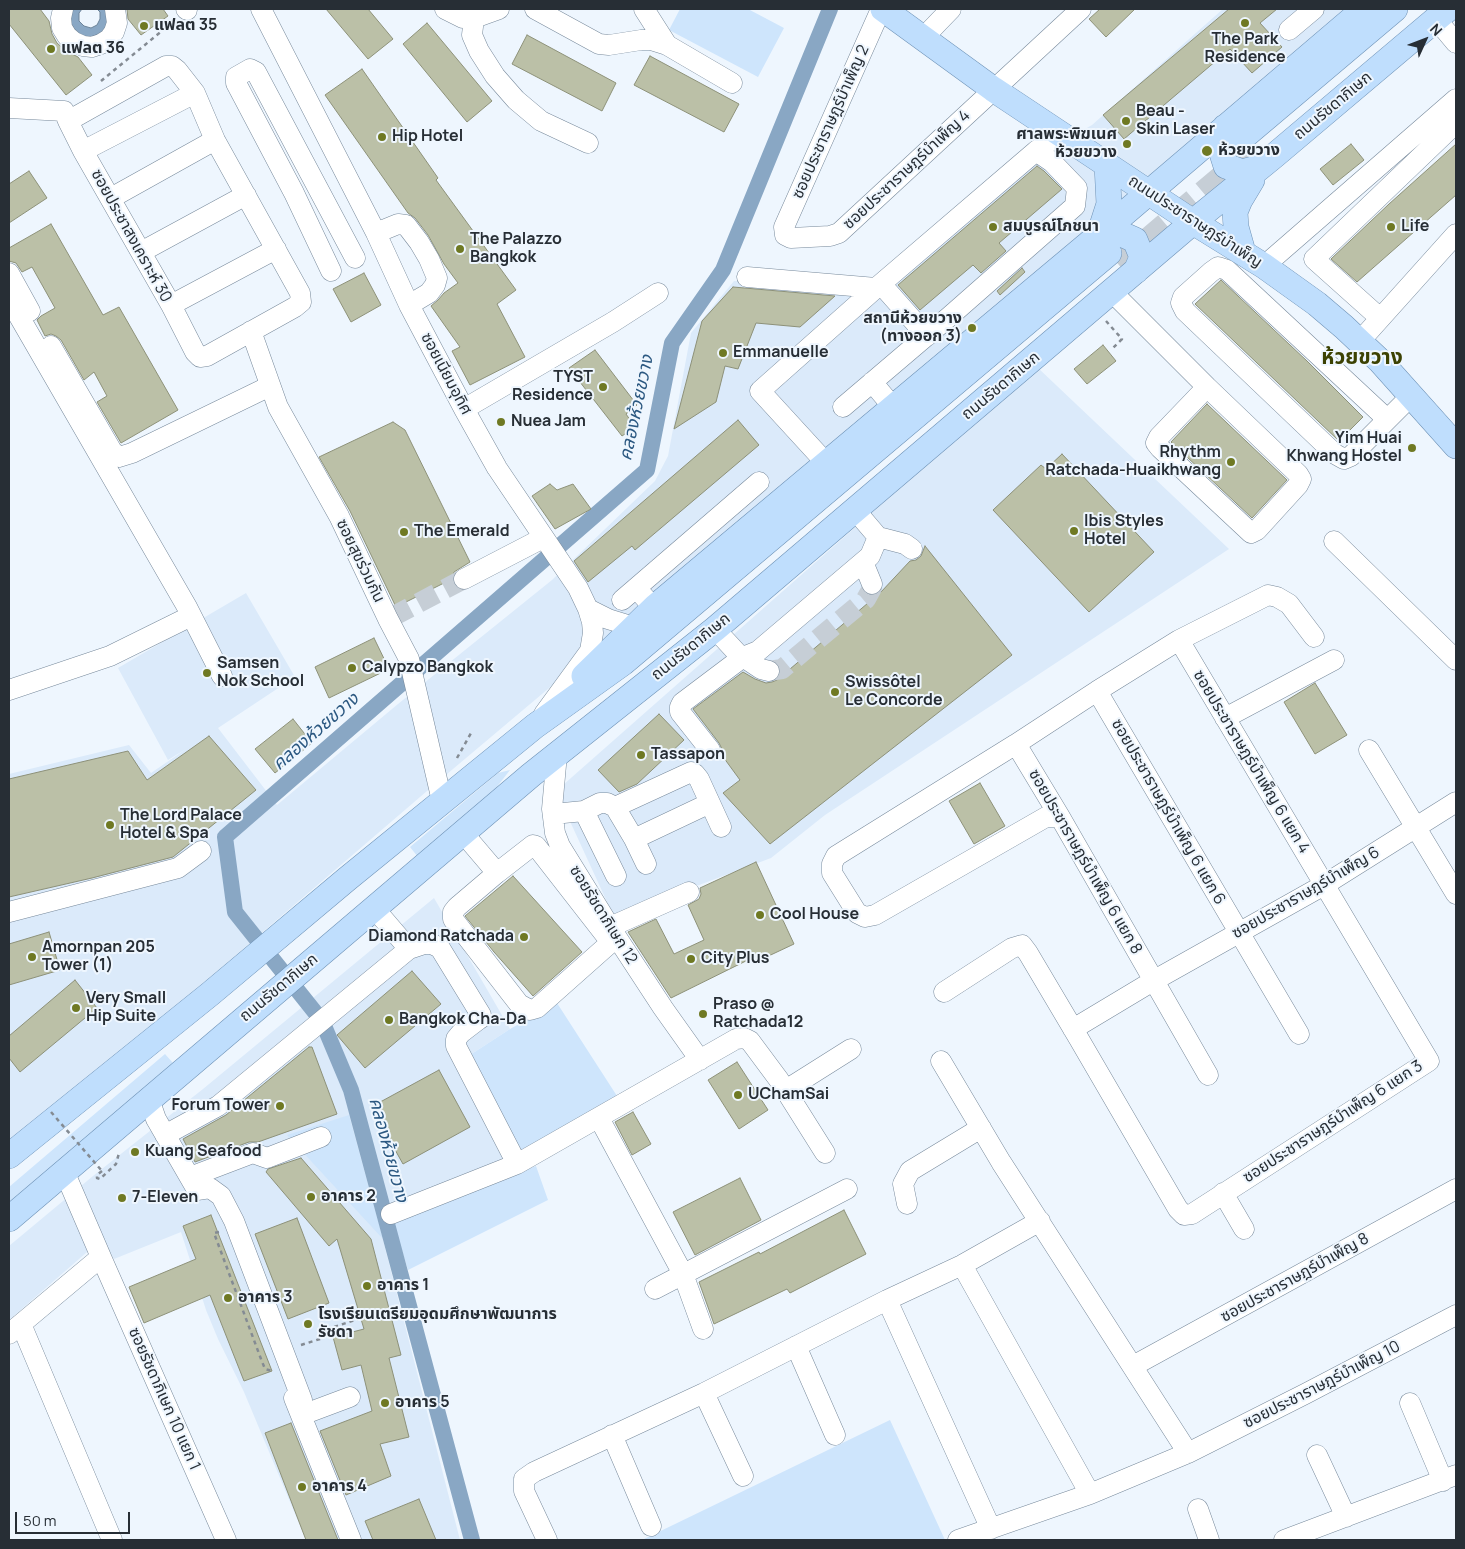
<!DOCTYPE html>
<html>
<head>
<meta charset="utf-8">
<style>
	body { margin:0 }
	#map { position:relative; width:1465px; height:1549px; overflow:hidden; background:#eef6fe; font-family:Manrope,sans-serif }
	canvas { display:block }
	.frame { position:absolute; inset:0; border:10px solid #272e35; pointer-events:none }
	.north { position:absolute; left:1400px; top:15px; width:50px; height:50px; -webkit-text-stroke:4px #eef6fe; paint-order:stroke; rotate:47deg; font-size:14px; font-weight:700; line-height:20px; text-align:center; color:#272e35 }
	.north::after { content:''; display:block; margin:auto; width:18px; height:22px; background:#272e35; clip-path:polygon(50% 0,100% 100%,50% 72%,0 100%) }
	.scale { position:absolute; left:15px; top:1512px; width:115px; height:22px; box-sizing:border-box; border:2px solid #272e35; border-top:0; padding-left:6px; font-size:15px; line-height:18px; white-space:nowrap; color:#272e35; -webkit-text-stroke:4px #eef6fe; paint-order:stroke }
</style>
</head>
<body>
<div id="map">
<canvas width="1465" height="1549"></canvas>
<div class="frame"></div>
<div class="north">N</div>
<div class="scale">50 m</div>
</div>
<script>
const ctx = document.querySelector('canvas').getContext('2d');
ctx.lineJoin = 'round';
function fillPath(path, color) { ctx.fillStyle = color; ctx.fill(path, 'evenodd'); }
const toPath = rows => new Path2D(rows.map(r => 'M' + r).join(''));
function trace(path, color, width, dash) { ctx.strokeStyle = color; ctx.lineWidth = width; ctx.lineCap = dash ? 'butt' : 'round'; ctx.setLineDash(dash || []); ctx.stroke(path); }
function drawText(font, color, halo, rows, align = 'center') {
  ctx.font = font + ' Manrope,"Noto Sans Thai",sans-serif'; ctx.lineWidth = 4; ctx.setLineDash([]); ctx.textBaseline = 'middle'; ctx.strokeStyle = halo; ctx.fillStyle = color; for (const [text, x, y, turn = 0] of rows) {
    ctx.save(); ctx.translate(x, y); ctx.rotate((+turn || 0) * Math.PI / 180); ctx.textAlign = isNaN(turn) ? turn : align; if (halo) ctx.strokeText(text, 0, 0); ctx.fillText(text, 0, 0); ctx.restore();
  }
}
fillPath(toPath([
	[1223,9,1355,9,434,785,9,1150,9,774,129,745,151,773,186,749,168,760,118,668,246,593,295,677,218,728,277,805,398,704,552,580,655,481,668,456,691,333,734,281,863,292,1047,151,1092,125],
	[1037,367,1229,549,825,815,771,858,614,917,562,804,563,785],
	[434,898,510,1029,470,1055,527,1169,379,1224,460,1540,306,1540,244,1392,218,1339,206,1310,181,1232,114,1259,102,1239,9,1320,9,1246,93,1176,203,1089]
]), '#dbeafa');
fillPath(toPath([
	[680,9,748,9,784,28,758,77,669,30],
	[510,770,496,788,418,857,410,847,498,773],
	[557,1003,617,1096,518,1152,470,1055,510,1029],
	[165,1054,173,1063,9,1205,9,1187],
	[349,1115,383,1239,287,1135],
	[536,1166,548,1200,408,1270,392,1219],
	[890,1420,945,1540,642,1540]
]), '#cee5fc');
const water = toPath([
	[70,9,82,9,79,13,79,21,84,26,91,28,97,25,100,19,100,12,97,9,109,9,110,13,104,32,91,37,84,37,77,33,70,22,70,9]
]);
fillPath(water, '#89a7c4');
trace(water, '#6c8399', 1);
trace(toPath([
	[472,1540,351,1090,322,1021,235,912,225,837,647,470,672,343,723,270,830,9]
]), '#89a7c4', 16);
const building = toPath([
	[9,9,40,9,49,21,52,34,57,43,66,51,78,57,92,75,66,95,9,24,9,9],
	[127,9,163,9,168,16,141,35,128,19,127,9],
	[326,9,368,9,393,39,368,59,326,9],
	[1100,9,1135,9,1106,37,1089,19,1100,9],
	[1229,9,1277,9,1260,23,1282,47,1252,73,1230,49,1124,139,1103,115,1229,9],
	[427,23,492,101,467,122,403,44,427,23],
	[527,35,616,83,602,111,512,64,527,35],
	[650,56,739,104,724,132,634,85,650,56],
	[362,69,438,178,436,180,516,290,497,304,525,357,470,385,452,351,460,347,431,306,438,300,444,293,458,283,444,264,428,235,415,218,408,213,325,95,362,69],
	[1351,144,1364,160,1333,185,1320,169,1351,144],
	[1456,144,1456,195,1357,282,1331,259,1389,204,1456,144],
	[1037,166,1044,171,1062,189,999,243,1006,251,981,273,973,265,920,310,898,285,1037,166],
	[29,171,47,198,9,223,9,184,29,171],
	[51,224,103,315,119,307,178,410,121,443,97,402,107,396,94,372,84,380,61,340,56,336,51,334,45,336,37,320,41,316,55,308,32,267,22,272,16,263,9,261,9,248,51,224],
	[1022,268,1025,272,1000,295,997,291,1022,268],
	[364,273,381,305,351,322,333,289,364,273],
	[1221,280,1307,361,1363,417,1339,441,1195,304,1221,280],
	[733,287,835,296,800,327,756,323,738,369,725,366,716,402,674,429,702,321,733,287],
	[1103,345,1116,361,1087,384,1074,369,1103,345],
	[595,350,637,405,626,414,635,427,622,436,569,368,595,350],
	[1207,404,1287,480,1252,518,1171,442,1207,404],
	[738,420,759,445,635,550,632,546,588,582,574,561,738,420],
	[393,422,405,430,470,562,454,572,452,579,396,607,350,511,319,457,393,422],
	[1062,454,1154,552,1089,612,993,510,1041,465,1046,469,1062,454],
	[550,484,557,490,573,484,591,509,555,529,532,496,550,484],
	[925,546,1012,655,770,844,723,793,740,780,721,754,722,749,719,743,693,709,743,672,755,679,766,683,772,682,777,680,881,592,910,561,916,560,921,556,925,546],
	[374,638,389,669,329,698,315,667,374,638],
	[1315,683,1347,735,1315,754,1284,702,1315,683],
	[659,714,684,740,637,784,619,792,598,770,659,714],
	[293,719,312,743,275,773,255,749,293,719],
	[209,736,256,790,173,857,92,878,9,897,9,779,128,751,147,780,209,736],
	[980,783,1005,826,974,844,949,801,980,783],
	[756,862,794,944,760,960,758,955,671,998,628,932,656,919,674,954,704,940,688,905,699,899,701,894,700,888,756,862],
	[513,876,582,952,533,996,494,952,465,916,513,876],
	[49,932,60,970,9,985,9,944,49,932],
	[412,971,441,1004,365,1068,337,1035,412,971],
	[75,980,97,1008,20,1072,9,1058,9,1036,75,980],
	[309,1047,312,1047,337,1114,258,1142,249,1142,195,1162,183,1139,226,1115,309,1047],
	[737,1062,768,1110,739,1129,708,1080,737,1062],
	[439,1070,470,1127,403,1164,371,1107,439,1070],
	[633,1112,651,1144,632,1155,615,1122,633,1112],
	[301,1158,371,1239,401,1355,389,1358,409,1437,380,1444,391,1476,346,1495,320,1431,372,1411,361,1365,342,1370,333,1337,364,1329,337,1239,329,1246,266,1172,268,1169,301,1158],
	[740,1178,761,1220,695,1255,673,1212,740,1178],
	[844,1210,866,1254,790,1293,787,1289,714,1324,699,1282,759,1252,760,1254,844,1210],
	[211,1215,272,1371,244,1381,210,1295,144,1323,129,1287,196,1259,183,1226,211,1215],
	[297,1218,329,1303,288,1319,255,1234,297,1218],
	[291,1423,338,1540,306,1540,265,1433,291,1423],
	[419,1499,436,1540,373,1540,365,1521,419,1499]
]);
fillPath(building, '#bbc0a7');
trace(building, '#8d9179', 1);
trace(toPath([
	[392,617,464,579],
	[769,671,782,669,866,599,872,588,872,584]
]), '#c6ced6', 20, [20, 10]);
trace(toPath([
	[1119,265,1252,152]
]), '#c6ced6', 25, [25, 12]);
const minor = toPath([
	[63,9,61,18,62,28,67,36,74,42,83,46,92,47,101,44,109,39,114,32,117,23,115,9],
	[186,9,187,10],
	[261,9,376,233,409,305,464,409,497,468,578,588,588,609,592,622,593,633,590,651,544,714],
	[445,9,463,18,474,18,499,9],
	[535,9,599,44,609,45,641,40,651,40,667,45,732,83],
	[644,9,667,45],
	[881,9,784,227,785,235,791,238,830,236,839,233,1081,9],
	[474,18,472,35,479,51,495,76,516,100,541,121,588,143],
	[1436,19,1456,43],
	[1289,30,1314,9],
	[923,38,951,9],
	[9,108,64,111,68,121,83,151,171,305,195,352,200,357,207,356,295,307,301,302,300,293,215,140,195,93,177,70,172,66,166,66,68,121],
	[83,151,195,93],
	[111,198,215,140],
	[376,233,398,224,406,225,419,242,429,259,437,278,435,285,429,293,409,305],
	[141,252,246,195],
	[1264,266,1456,99],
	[331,271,294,193,236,83,236,77,250,69,256,72,355,258],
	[9,273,30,311],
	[747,277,876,288],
	[881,284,927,336],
	[1112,292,1207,387,1298,474,1301,479,1298,485,1257,530,1251,533,1160,448,1156,443,1159,437,1207,387],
	[9,299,187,607,222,676],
	[171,305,276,249],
	[1380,318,1314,259,1456,123],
	[251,331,278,407,339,516,388,619,409,659,442,801],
	[1360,341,1456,234],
	[51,346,112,451,119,457,132,453,270,386],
	[872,382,893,407],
	[843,407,950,316,1075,206,1077,188,1052,162,1036,151],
	[464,409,613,322,658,293],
	[1387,419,1227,270,1218,267,1211,272,1183,297,1181,303,1185,311,1335,454,1344,459,1351,456,1412,395],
	[826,463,760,391,876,288,1036,151,1060,134],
	[855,510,878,537,905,544,912,549],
	[1334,541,1456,660],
	[863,562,872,584],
	[464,579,543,538],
	[622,600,636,588],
	[654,608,636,588,759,482],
	[588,609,608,619,634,627],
	[715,629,739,655,743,657,758,651,870,556,878,537],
	[9,690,110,656,191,616],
	[1097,691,1299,1034],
	[1225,718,1334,660],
	[1016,744,1060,817,1208,1075],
	[710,750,680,712,680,707,682,703,743,657,761,669,769,671],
	[1369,750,1456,894],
	[557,754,552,809,555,833,560,846,610,927,663,1008,700,1060],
	[615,807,691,772,695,774,699,779,721,827],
	[584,811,600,803,607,803,615,807,634,839,646,864],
	[553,814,584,811,616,876],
	[1060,817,1046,817,875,915,865,917,857,913,832,873,832,864,836,856,1016,744,1097,691,1179,640,1268,595,1277,597,1289,604,1314,637],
	[463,833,497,873,457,907,453,912,453,919,519,1004,530,1010,537,1008,608,945,610,941,536,846,533,845,497,873],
	[634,839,710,803],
	[374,908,409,949,424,944,432,944,440,948,481,1015,481,1018,478,1020,461,1033,456,1039,456,1046,517,1164],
	[9,912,178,868,201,851],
	[610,927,689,892],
	[944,992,1012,948,1022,945,1028,953,1079,1039,1178,1209,1184,1215,1192,1214,1429,1061,1179,640],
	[1073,1029,1153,981,1324,885,1456,802],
	[941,1061,1001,1162,1188,1453],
	[786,1090,851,1049],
	[149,1099,156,1119,197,1190,210,1188,221,1196,234,1221,302,1400,300,1410],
	[599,1118,683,1274,703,1329],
	[165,1135,218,1106,409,949],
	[190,1177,253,1153,267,1158,321,1137],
	[1223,1193,1244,1229],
	[907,1204,903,1184,910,1171,981,1128],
	[391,1214,517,1164,736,1039,744,1038,750,1041,779,1080,825,1153],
	[101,1257,226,1540],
	[962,1265,1090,1494],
	[655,1289,847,1189],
	[887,1300,991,1529],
	[21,1324,112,1540],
	[9,1334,101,1257,64,1171],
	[796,1346,835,1435],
	[1133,1366,1456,1189],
	[704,1393,743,1476],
	[294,1398,351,1540],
	[1410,1403,1443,1481],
	[302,1415,350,1397],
	[612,1435,651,1526],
	[1317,1455,1346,1517],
	[1198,1509,1209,1540],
	[547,1540,524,1491,524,1479,534,1472,704,1393,887,1300,962,1265,1040,1221],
	[958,1540,1090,1494,1188,1453,1305,1394,1456,1315],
	[1284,1540,1456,1475]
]);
const major = toPath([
	[883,9,993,89,1193,222,1264,266,1317,304,1344,327,1380,361,1456,446],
	[1225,127,1219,144,1226,166,1242,172,1260,167],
	[1241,139,1395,9],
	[1099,235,1109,204,1107,165],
	[1099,235,1117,232,1135,240,1142,257,1136,271],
	[1243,252,1236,227,1235,212,1240,200,1252,180],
	[584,676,656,606,1099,235,1364,9],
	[9,1156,210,994,347,879,535,726,623,663,1109,253],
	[9,1219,531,775,715,629,1193,222,1274,156,1448,9]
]);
trace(minor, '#77899b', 21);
trace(major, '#6e92b6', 26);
trace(toPath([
	[101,81,174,21],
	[1106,321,1122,339,1113,348],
	[457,758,471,733],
	[102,1171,97,1175,97,1178,100,1179,116,1164,119,1153],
	[219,1232,214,1233,261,1359,265,1369,272,1371],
	[301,1345,323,1338,328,1329,358,1319]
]), '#848b93', 2.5, [4, 4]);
trace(minor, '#fff', 20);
trace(major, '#bfdefd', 25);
trace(toPath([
	[51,1112,102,1171]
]), '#848b93', 2.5, [4, 4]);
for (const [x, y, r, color] of [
	[1245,23,5,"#6f7923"],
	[144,26,5,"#6f7923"],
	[51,49,5,"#6f7923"],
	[1126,121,5,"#6f7923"],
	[382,137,5,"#6f7923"],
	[1127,144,5,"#6f7923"],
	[1207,151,6,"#6f7923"],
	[993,227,5,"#6f7923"],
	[1391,227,5,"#6f7923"],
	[460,249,5,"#6f7923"],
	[972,328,5,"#6f7923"],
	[723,353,5,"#6f7923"],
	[603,387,5,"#6f7923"],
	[501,422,5,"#6f7923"],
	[1412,448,5,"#6f7923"],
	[1231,462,5,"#6f7923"],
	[1074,531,5,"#6f7923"],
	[404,532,5,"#6f7923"],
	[352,668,5,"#6f7923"],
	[207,673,5,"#6f7923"],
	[835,692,5,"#6f7923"],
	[641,755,5,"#6f7923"],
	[110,825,5,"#6f7923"],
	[760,915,5,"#6f7923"],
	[524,937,5,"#6f7923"],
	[32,957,5,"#6f7923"],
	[691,959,5,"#6f7923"],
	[76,1008,5,"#6f7923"],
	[703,1014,5,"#6f7923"],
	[389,1020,5,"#6f7923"],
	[738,1095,5,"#6f7923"],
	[280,1106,5,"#6f7923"],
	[135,1152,5,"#6f7923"],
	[311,1197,5,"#6f7923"],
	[122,1198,5,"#6f7923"],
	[367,1286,5,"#6f7923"],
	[228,1298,5,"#6f7923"],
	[308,1324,5,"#6f7923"],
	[385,1403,5,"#6f7923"],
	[302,1487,5,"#6f7923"]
]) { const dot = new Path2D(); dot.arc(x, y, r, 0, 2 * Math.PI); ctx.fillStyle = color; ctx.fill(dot); trace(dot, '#eef6fe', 2); }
drawText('bold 16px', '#272e35', '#eef6fe', [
	["แฟลต 35",154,26],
	["The Park",1245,40,"center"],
	["Residence",1245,58,"center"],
	["แฟลต 36",61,49],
	["Beau -",1136,112],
	["Skin Laser",1136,130],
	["ศาลพระพิฆเนศ",1117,135,"right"],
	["ห้วยขวาง",1117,153,"right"],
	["Hip Hotel",392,137],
	["ห้วยขวาง",1218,151],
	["สมบูรณ์โภชนา",1003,227],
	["Life",1401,227],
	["The Palazzo",470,240],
	["Bangkok",470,258],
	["สถานีห้วยขวาง",962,319,"right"],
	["(ทางออก 3)",962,337,"right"],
	["Emmanuelle",733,353],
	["TYST",593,378,"right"],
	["Residence",593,396,"right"],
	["Nuea Jam",511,422],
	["Yim Huai",1402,439,"right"],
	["Khwang Hostel",1402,457,"right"],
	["Rhythm",1221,453,"right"],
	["Ratchada-Huaikhwang",1221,471,"right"],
	["Ibis Styles",1084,522],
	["Hotel",1084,540],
	["The Emerald",414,532],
	["Samsen",217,664],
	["Nok School",217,682],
	["Calypzo Bangkok",362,668],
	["Swissôtel",845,683],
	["Le Concorde",845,701],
	["Tassapon",651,755],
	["The Lord Palace",120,816],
	["Hotel & Spa",120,834],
	["Cool House",770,915],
	["Diamond Ratchada",514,937,"right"],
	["Amornpan 205",42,948],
	["Tower (1)",42,966],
	["City Plus",701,959],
	["Very Small",86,999],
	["Hip Suite",86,1017],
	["Praso @",713,1005],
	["Ratchada12",713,1023],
	["Bangkok Cha-Da",399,1020],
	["UChamSai",748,1095],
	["Forum Tower",270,1106,"right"],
	["Kuang Seafood",145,1152],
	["อาคาร 2",321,1197],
	["7-Eleven",132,1198],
	["อาคาร 1",377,1286],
	["อาคาร 3",238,1298],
	["โรงเรียนเตรียมอุดมศึกษาพัฒนาการ",318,1315],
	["รัชดา",318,1333],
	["อาคาร 5",395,1403],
	["อาคาร 4",312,1487]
], 'left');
drawText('16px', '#272e35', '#eef6fe', [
	["ถนนรัชดาภิเษก",1333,106,-40],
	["ซอยประชาราษฎร์บำเพ็ญ 2",831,122,-66],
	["ซอยประชาราษฎร์บำเพ็ญ 4",907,170,-43],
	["ถนนประชาราษฎร์บำเพ็ญ",1195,222,33],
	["ซอยประชาสงเคราะห์ 30",131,236,61],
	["ซอยเนียมอุทิศ",446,374,62],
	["ถนนรัชดาภิเษก",1001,386,-40],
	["ซอยสุขร่วมกัน",360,561,64],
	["ถนนรัชดาภิเษก",691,647,-39],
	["ซอยประชาราษฎร์บำเพ็ญ 6 แยก 4",1251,762,59],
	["ซอยประชาราษฎร์บำเพ็ญ 6 แยก 6",1168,812,60],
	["ซอยประชาราษฎร์บำเพ็ญ 6 แยก 8",1085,862,60],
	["ซอยประชาราษฎร์บำเพ็ญ 6",1306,893,-30],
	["ซอยรัชดาภิเษก 12",603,915,58],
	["ถนนรัชดาภิเษก",279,988,-40],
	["ซอยประชาราษฎร์บำเพ็ญ 6 แยก 3",1333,1122,-33],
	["ซอยประชาราษฎร์บำเพ็ญ 8",1295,1278,-29],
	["ซอยประชาราษฎร์บำเพ็ญ 10",1322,1385,-27],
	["ซอยรัชดาภิเษก 10 แยก 1",164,1399,66]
]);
drawText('italic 18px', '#2b5881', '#eef6fe', [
	["คลองห้วยขวาง",637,408,-78],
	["คลองห้วยขวาง",316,732,-41],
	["คลองห้วยขวาง",388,1150,75]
]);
drawText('bold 21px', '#3c4203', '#eef6fe', [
	["ห้วยขวาง",1362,358]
]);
</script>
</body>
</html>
